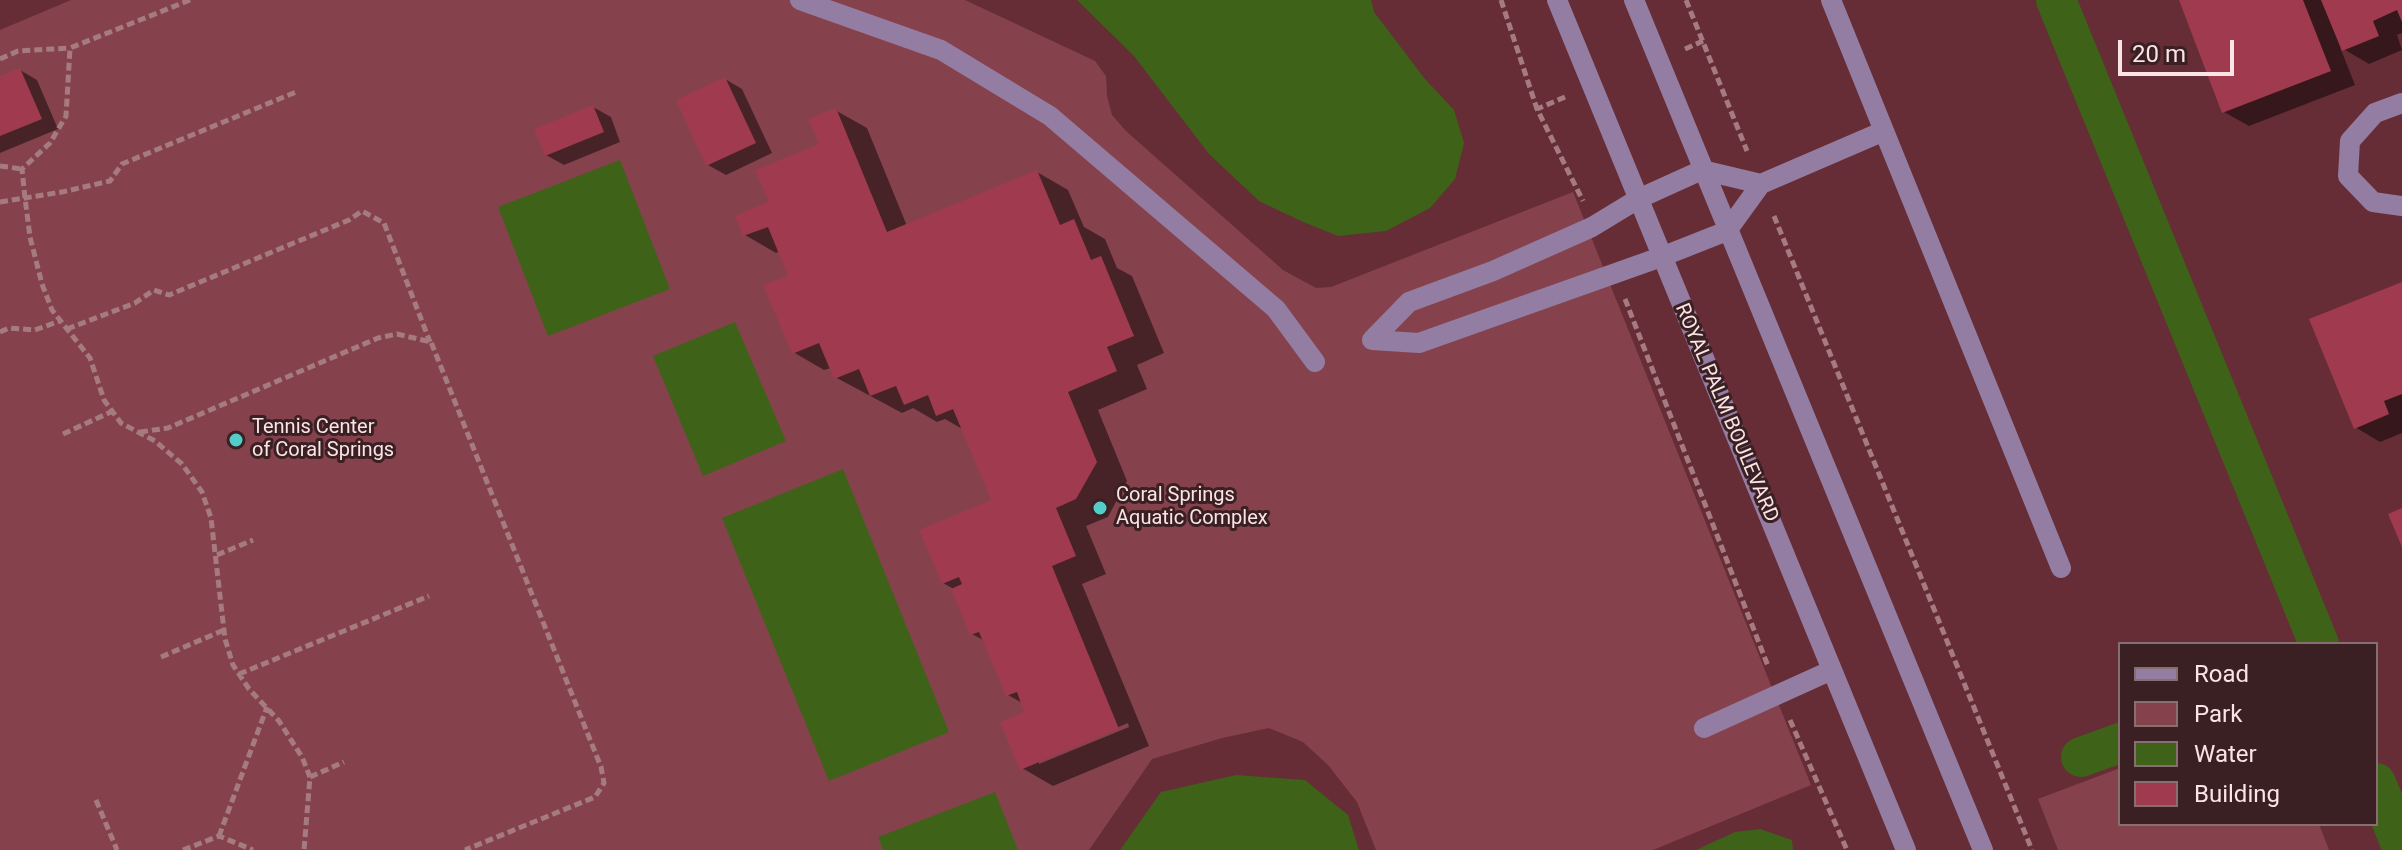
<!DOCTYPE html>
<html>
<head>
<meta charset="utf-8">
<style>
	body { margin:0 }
	#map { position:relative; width:2402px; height:850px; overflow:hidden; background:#662d36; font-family:Roboto,sans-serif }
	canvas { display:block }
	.legend { position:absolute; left:2118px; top:642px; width:260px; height:184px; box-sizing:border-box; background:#3a2023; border:2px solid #876e71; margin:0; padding:10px 14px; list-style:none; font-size:24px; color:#fae4e6 }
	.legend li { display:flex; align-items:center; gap:16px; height:40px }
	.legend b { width:40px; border:2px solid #876e71 }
	.scale { position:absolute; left:2118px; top:40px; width:116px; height:36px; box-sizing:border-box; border:4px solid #fae4e6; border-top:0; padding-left:10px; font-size:24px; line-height:28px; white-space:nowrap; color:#fae4e6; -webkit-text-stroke:6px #3a2023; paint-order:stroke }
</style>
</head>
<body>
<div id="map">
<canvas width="2402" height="850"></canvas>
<ul class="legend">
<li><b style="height:10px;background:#947da3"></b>Road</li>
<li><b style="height:22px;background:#86424c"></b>Park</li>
<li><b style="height:22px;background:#3e6218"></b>Water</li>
<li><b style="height:22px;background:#a03a4e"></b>Building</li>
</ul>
<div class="scale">20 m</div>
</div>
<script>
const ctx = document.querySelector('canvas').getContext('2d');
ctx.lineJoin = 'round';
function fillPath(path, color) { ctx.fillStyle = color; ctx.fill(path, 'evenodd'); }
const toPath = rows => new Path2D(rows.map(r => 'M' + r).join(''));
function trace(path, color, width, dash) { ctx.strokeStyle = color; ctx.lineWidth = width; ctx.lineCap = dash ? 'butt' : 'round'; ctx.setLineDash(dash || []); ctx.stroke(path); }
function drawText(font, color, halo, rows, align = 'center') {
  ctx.font = font + ' Roboto,sans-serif'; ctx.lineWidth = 6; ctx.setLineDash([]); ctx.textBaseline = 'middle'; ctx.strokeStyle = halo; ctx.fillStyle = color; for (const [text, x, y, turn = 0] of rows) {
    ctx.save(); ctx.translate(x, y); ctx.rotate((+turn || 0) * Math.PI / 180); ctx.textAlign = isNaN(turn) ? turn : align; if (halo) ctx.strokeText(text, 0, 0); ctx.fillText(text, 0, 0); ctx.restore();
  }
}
fillPath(toPath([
	[71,0,965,0,1095,61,1106,76,1107,96,1112,115,1126,131,1283,270,1316,288,1331,287,1573,192,1811,785,1653,850,1376,850,1357,802,1328,765,1303,742,1269,728,1222,738,1152,759,1089,850,0,850,0,30],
	[2120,768,2120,824,2319,824,2329,850,2058,850,2038,799]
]), '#86424c');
fillPath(toPath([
	[1077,0,1371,0,1374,12,1425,79,1454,110,1464,143,1455,179,1430,208,1386,231,1338,236,1301,221,1259,201,1209,154,1134,56],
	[620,160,670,289,548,336,498,207],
	[735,322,786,441,703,476,653,356],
	[843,469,949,732,829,781,722,518],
	[1236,775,1305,780,1348,815,1359,850,1120,850,1161,792],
	[995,792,1018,850,883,850,878,837],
	[1760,829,1792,840,1793,850,1696,850,1735,832]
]), '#3e6218');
fillPath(toPath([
	[2181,0,2402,0,2402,33,2397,35,2402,50,2369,64,2340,47,2355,85,2249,126,2224,112],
	[20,70,37,80,58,129,0,153,0,78],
	[725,79,742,89,772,153,726,175,708,165],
	[593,107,611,117,620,142,564,165,546,155],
	[835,110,867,128,907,226,1037,172,1068,190,1084,227,1105,239,1117,268,1132,276,1164,353,1137,365,1147,389,1098,410,1127,481,1108,517,1086,526,1106,574,1082,584,1149,746,1053,786,1022,768,1027,713,1024,704,1008,695,985,641,972,634,952,588,943,583,994,501,964,430,945,419,937,422,913,408,902,413,835,377,831,368,824,370,793,352,790,277,780,251,776,253,745,235,821,145],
	[1128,723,1129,727,1039,764,1039,760],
	[2402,284,2402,433,2380,442,2355,427]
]), '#0007');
trace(toPath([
	[2056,0,2319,644],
	[2081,757,2120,743],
	[2376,783,2402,847]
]), '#3e6218', 40);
fillPath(toPath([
	[2179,0,2303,0,2331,71,2222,113],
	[2321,0,2402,0,2402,22,2397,10,2373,21,2379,36,2342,51],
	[20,68,42,119,0,136,0,76],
	[725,77,756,143,706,166,676,100],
	[593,105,604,132,545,156,534,129],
	[836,108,887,232,1037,170,1060,225,1074,219,1091,260,1101,256,1134,336,1107,347,1117,371,1068,392,1097,462,1076,499,1056,508,1076,556,1052,566,1119,729,1020,770,1000,722,1024,712,1017,692,1006,696,979,632,970,635,951,589,962,584,959,577,942,584,919,530,991,500,953,409,936,416,928,395,904,405,896,386,870,396,859,369,834,379,819,343,792,354,763,285,788,276,768,227,743,236,735,216,769,202,755,170,819,144,808,119],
	[2402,282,2402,394,2384,401,2389,414,2354,429,2309,319],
	[2402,508,2402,547,2388,514]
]), '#a03a4e');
trace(toPath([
	[190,0,70,48,66,116,50,143,22,169,25,198,30,237,42,284,52,310,90,358,104,400,121,423,155,441,182,464,202,492,211,518,225,639,233,665,249,689,279,721,302,757,310,777,304,850],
	[1501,0,1537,109],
	[1686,0,1747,151],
	[1685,49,1703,41],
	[0,59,18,51,70,48],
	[1565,97,1537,109,1583,201],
	[0,166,22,169],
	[0,202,62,192,110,181,122,164,296,92],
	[1774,216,2032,850],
	[1625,299,1768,666],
	[67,329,135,303,154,290,169,295,349,220,362,211,384,223,430,342],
	[0,332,9,328,35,330,60,321],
	[140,432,168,428,378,338,397,334,431,342,601,767,604,783,595,797,465,850],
	[63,434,113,411],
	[217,555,253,540],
	[161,657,224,630],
	[239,674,429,596],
	[1790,720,1847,850],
	[310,777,344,762],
	[96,800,117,850],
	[219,836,267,707],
	[183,850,219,836,253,850]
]), '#a57b81', 5, [8, 4]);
trace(toPath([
	[800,0,941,50,1050,116,1276,309,1315,362],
	[1557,0,1906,850],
	[1634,0,1983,850],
	[1831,0,2061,568],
	[2402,103,2375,113,2350,141,2348,176,2373,202,2402,206],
	[1372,340,1419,343,1661,257,1727,231,1761,184,1884,131],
	[1372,340,1409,302,1493,271,1592,227,1638,199,1702,170,1761,184],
	[1704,728,1832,670]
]), '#947da3', 20);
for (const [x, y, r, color] of [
	[236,440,8,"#53cdc9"],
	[1100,508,8,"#53cdc9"]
]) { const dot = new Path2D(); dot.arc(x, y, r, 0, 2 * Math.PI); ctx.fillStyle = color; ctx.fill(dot); trace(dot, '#3a2023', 3); }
drawText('20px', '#fae4e6', '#3a2023', [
	["ROYAL PALM BOULEVARD",1726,413,67]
]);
drawText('20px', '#fae4e6', '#3a2023', [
	["Tennis Center",252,428],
	["of Coral Springs",252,451],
	["Coral Springs",1116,496],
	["Aquatic Complex",1116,519]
], 'left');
</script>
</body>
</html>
